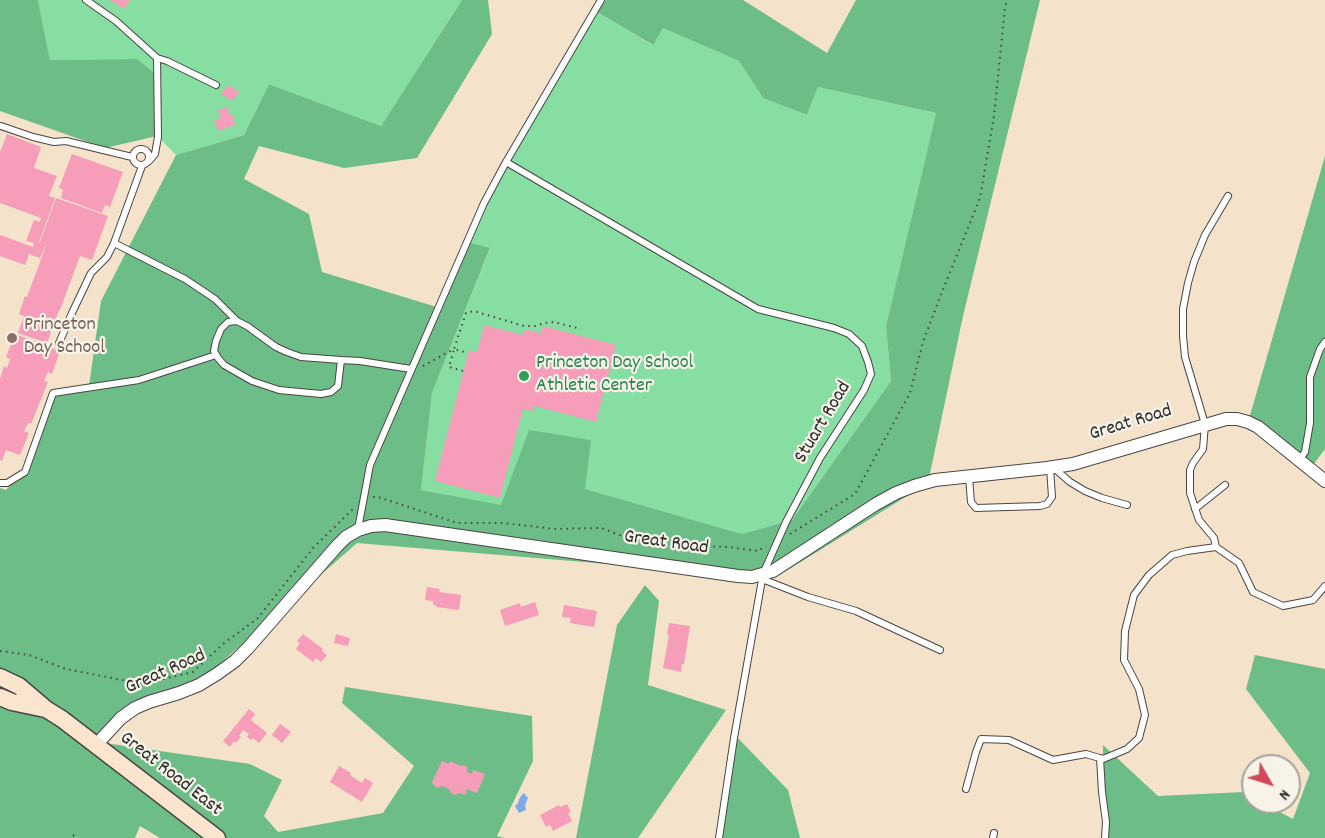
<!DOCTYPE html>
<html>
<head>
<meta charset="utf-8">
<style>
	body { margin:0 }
	#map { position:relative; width:1325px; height:838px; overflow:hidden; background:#f4e2cb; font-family:Dekko,sans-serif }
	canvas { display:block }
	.north { position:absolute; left:1241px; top:754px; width:60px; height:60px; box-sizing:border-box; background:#f7f3e8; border:2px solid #a5a39c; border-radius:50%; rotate:129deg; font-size:16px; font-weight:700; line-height:24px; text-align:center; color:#2b2b2b }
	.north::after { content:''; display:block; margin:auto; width:21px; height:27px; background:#d1495b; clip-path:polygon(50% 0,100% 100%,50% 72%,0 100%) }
</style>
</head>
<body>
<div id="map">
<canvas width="1325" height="838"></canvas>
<div class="north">N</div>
</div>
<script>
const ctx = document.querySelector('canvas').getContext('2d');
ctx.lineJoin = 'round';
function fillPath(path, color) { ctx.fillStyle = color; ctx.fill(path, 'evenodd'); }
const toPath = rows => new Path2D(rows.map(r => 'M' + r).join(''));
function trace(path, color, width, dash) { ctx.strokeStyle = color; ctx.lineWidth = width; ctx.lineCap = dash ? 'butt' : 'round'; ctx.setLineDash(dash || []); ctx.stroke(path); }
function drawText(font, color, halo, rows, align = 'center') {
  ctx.font = font + ' Dekko,sans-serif'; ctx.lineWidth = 4.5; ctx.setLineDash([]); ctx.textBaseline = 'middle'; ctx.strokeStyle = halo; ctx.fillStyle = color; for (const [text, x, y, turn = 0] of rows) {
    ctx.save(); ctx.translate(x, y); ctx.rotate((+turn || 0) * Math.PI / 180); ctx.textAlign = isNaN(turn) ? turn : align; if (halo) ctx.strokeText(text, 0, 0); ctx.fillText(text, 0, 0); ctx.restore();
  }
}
fillPath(toPath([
	[38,0,462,0,381,126,269,84,244,135,176,155,157,136,137,59,50,60],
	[597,12,652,45,663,28,739,61,763,98,807,115,818,87,936,113,886,326,891,381,792,520,742,534,584,489,590,440,529,431,501,506,421,490,432,393,490,249,464,241]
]), '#86dea2');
fillPath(toPath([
	[0,0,38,0,50,60,137,59,159,77,157,136,105,148,0,111],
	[462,0,488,0,492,34,417,158,344,168,259,146,244,179,309,214,322,272,440,308,464,241,490,248,432,393,421,490,501,505,529,430,591,440,585,489,742,534,792,520,891,381,886,326,936,113,818,87,807,115,763,98,739,61,663,28,653,45,597,12,606,0,743,0,827,53,856,0,1040,0,963,316,928,483,775,578,357,543,207,675,91,741,250,764,282,780,264,816,278,832,383,813,414,766,342,703,345,687,532,716,533,761,497,836,505,838,160,838,140,826,135,838,0,838,0,488,6,490,20,475,53,392,89,386,101,301,176,155,244,135,269,84,381,126],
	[1325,156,1325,449,1310,469,1249,419],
	[645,585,659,601,648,685,726,710,638,838,576,838,617,625],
	[1255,655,1325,669,1325,838,1103,838,1103,745,1158,796,1244,792,1253,797,1253,802,1261,802,1293,819,1310,773,1246,689],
	[732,732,788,790,800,838,719,838]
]), '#6cbd88');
fillPath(toPath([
	[524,793,528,798,525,805,526,810,519,813,515,806,518,803,520,797]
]), '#7babe6');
fillPath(toPath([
	[110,0,130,0,124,9],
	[228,85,239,92,232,101,221,94],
	[227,107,230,115,232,114,235,125,218,131,214,120,221,118,218,110],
	[7,134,41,147,34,168,57,176,49,196,55,198,39,242,40,242,56,198,108,216,92,260,80,256,60,310,59,310,47,343,18,333,24,316,19,314,25,296,27,297,47,243,40,258,29,254,25,265,0,256,0,235,33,247,34,243,26,241,34,220,40,222,41,218,0,203,0,152],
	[72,154,123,172,110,207,105,205,102,213,61,198,63,190,59,188],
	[484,325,523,335,525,329,541,333,543,326,616,345,596,422,534,406,533,411,523,409,500,498,435,481,469,350,477,352],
	[15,334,60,351,52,374,48,372,44,381,48,382,31,424,28,423,24,431,29,433,20,455,6,450,2,461,0,460,0,379,4,366,7,368,10,359,6,357],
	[427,587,440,589,439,592,461,595,459,610,436,607,436,605,433,605,433,601,425,600],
	[535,602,539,615,505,626,500,610,520,603,521,607],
	[564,605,597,611,594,627,570,623,571,618,562,617],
	[669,623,690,626,684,664,682,664,681,672,663,668,669,635,667,634],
	[303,634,323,649,322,651,327,655,321,662,316,658,313,662,296,649,300,643,297,641],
	[336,634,350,638,348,646,334,643],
	[249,709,255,714,251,720,267,733,259,743,253,738,251,740,247,737,249,734,243,730,239,736,241,737,236,743,234,741,230,747,223,741],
	[280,724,291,732,282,743,272,735],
	[442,761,449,764,450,761,461,766,463,765,467,767,467,772,472,774,473,770,485,774,477,793,467,789,465,795,459,793,455,795,451,793,449,789,442,786,438,788,434,786,432,782],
	[339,766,351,773,350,775,362,783,365,778,373,783,362,802,330,782],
	[567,804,571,812,568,813,572,821,553,831,550,825,546,827,540,815,559,805,560,807]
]), '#f59db9');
const lane = toPath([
	[86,0,116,21,157,58,167,61,216,85],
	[1,126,33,137,54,142,66,141,132,157],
	'133 157a8 8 0 1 1 16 0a8 8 0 1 1-16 0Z',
	[149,161,155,154,158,137,157,58],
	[506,162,758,309,834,328,849,334,862,346,868,362,871,374,864,390,820,458,786,522,763,574,734,738,719,838],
	[142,166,114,243,185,279,215,299,237,321],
	[59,343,72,313,91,273,107,257,114,243],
	[341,360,301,357,287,352,276,347,247,326,237,321,228,322,221,329,216,341,214,351,218,358,224,365,252,381,279,390,321,394,331,392,338,386,341,360,360,361,411,369],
	[1299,460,1305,452,1310,423,1310,377,1320,349,1325,342],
	[1054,468,1070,482,1085,491,1102,498,1127,505],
	[969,477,971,502,976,508,1040,506,1047,504,1052,497,1050,468],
	[0,483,7,483,25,472,53,393,139,380,216,355],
	[1195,509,1225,485],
	[358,529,370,465,484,203,506,162,601,0],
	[1216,547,1214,538,1199,520,1190,493,1190,470,1193,463,1203,449,1205,424,1185,357,1183,336,1183,309,1188,283,1194,262,1205,235,1228,196],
	[762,579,808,597,856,611,940,650],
	[1100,758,1102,792,1106,822,1105,838],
	[966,789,976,752,981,739,1009,740,1053,760,1086,754,1103,759,1127,749,1139,738,1145,715,1139,689,1124,660,1125,631,1134,595,1149,575,1172,555,1187,551,1216,547,1239,563,1253,592,1283,606,1313,600,1325,586],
	[993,838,994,833]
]);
const street = toPath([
	[96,745,121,718,135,708,149,702,179,693,199,685,217,674,235,661,248,648,337,546,346,537,358,530,371,526,385,525,738,576,752,577,773,571,876,504,896,493,914,486,935,480,1047,468,1073,464,1226,419,1237,419,1248,422,1258,427,1325,481]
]);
const secondary = toPath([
	[0,677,19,686,46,709,62,719,217,838],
	[0,697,12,702,45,709]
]);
trace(lane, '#494643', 8);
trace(street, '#494643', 14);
trace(secondary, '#494643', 19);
trace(toPath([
	[423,366,454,349,466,313,474,311,524,326,536,326,544,323,554,322,581,329],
	[463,371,449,367,454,349,468,353],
	[373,497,378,497,457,523,503,523,555,529,601,528,646,545,729,547,758,551,766,546],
	[790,534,855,494,910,393,923,342,940,297,980,198,994,116,1005,7,1007,0],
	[0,651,29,655,66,669,142,684,193,672,223,644,258,618,313,548,354,508],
	[73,835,77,838]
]), '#494643', 2, [1.5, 4.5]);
trace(lane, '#fff', 6);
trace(street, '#fff', 12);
trace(secondary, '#fbe5cf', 16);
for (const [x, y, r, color] of [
	[12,338,6,"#8d6e63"],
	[524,376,6,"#2e9e5b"]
]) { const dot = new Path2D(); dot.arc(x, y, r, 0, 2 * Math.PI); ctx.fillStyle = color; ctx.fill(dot); trace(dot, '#f7f3e8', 2); }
drawText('20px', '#785e54', '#f7f3e8', [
	["Princeton",24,326],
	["Day School",24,349]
], 'left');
drawText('20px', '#27864d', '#f7f3e8', [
	["Princeton Day School",536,364],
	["Athletic Center",536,387]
], 'left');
drawText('20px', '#2b2b2b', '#f7f3e8', [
	["Stuart Road",824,423,-59],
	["Great Road",1131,424,-17],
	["Great Road",666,544,8],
	["Great Road",166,673,-24],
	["Great Road East",170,775,38]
]);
</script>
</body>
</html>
